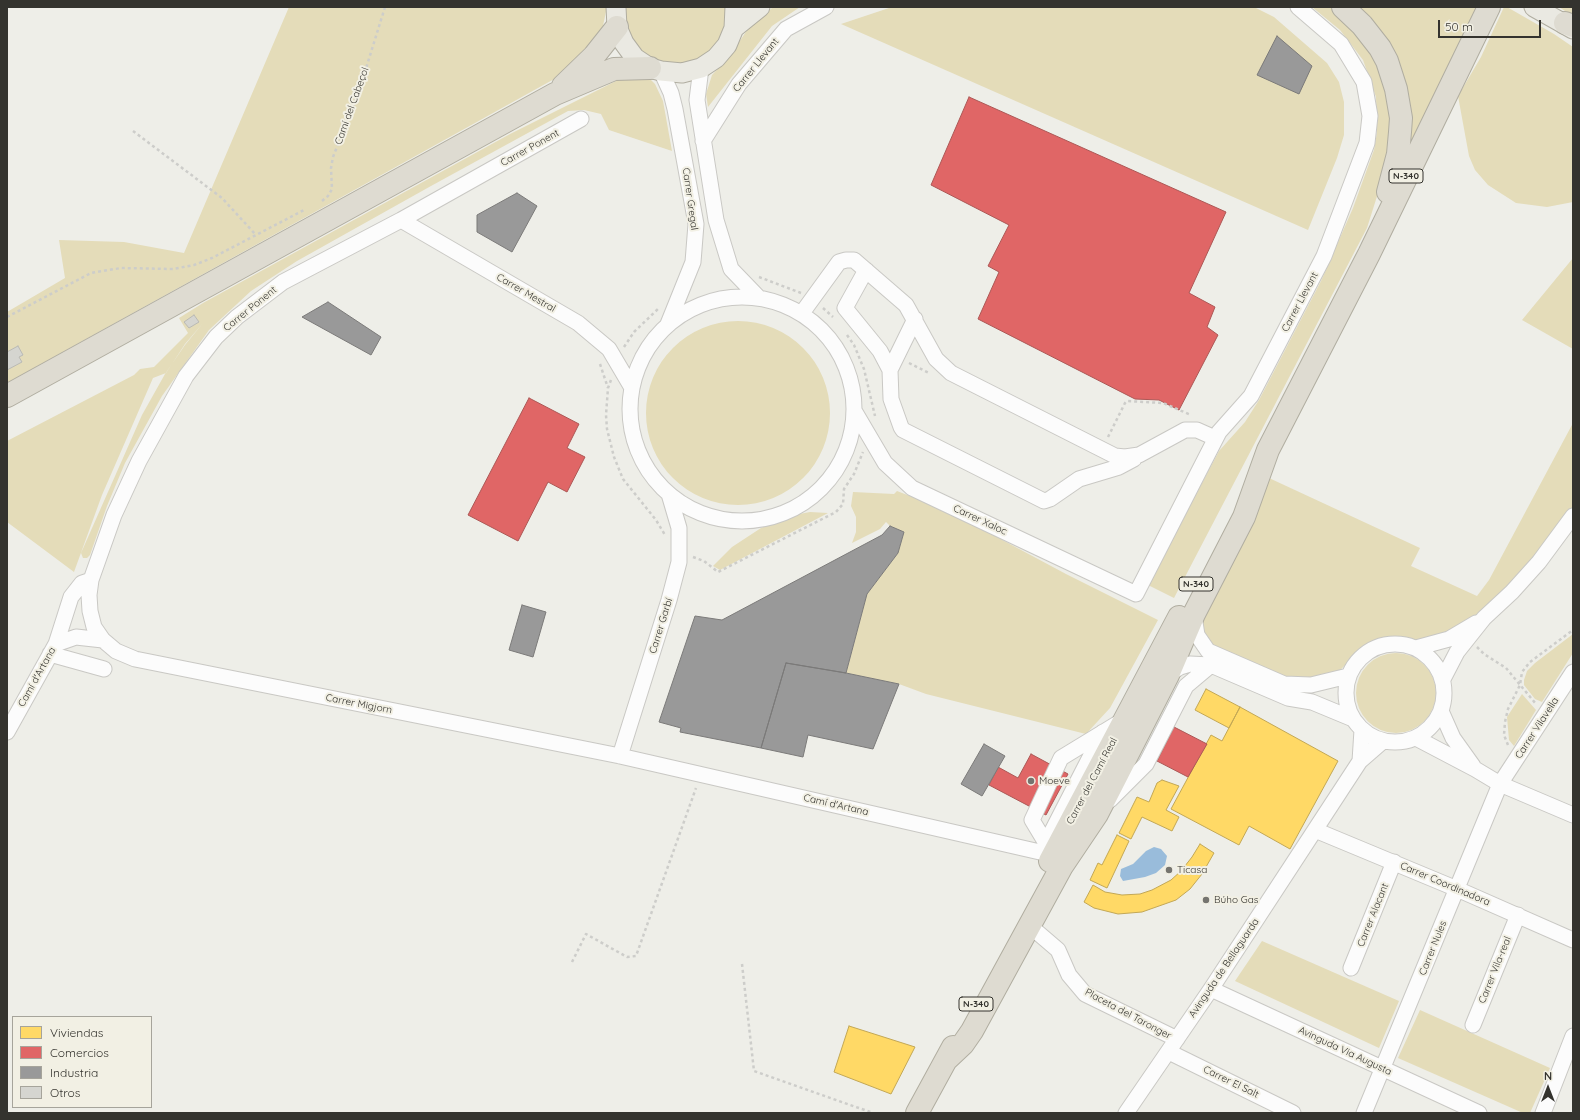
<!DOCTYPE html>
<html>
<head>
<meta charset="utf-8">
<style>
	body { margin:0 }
	#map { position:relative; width:1580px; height:1120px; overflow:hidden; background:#eeeee8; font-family:Quicksand,sans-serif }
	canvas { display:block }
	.frame { position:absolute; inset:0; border:8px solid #34332e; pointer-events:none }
	.legend { position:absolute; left:12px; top:1016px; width:140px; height:92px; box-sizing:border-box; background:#f2f0e4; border:1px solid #a6a49b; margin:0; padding:5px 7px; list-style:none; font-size:12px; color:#34332e }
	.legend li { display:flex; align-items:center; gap:8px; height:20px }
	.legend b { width:20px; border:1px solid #a6a49b }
	.north { position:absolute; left:1528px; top:1068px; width:40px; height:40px; -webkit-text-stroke:3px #f2f0e4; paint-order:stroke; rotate:0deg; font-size:11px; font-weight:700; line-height:16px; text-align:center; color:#34332e }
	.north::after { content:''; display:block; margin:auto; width:14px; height:18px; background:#34332e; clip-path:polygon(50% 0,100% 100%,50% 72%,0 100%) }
	.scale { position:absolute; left:1438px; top:20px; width:103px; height:18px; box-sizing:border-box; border:2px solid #34332e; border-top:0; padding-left:5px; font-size:12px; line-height:14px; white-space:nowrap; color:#34332e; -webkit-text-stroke:3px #f2f0e4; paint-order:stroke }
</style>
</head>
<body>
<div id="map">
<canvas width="1580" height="1120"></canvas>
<div class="frame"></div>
<ul class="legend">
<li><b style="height:11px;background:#ffd966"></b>Viviendas</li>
<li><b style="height:11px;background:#e06666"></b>Comercios</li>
<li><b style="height:11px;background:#999"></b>Industria</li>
<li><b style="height:11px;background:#d5d5d0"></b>Otros</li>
</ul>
<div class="north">N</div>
<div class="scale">50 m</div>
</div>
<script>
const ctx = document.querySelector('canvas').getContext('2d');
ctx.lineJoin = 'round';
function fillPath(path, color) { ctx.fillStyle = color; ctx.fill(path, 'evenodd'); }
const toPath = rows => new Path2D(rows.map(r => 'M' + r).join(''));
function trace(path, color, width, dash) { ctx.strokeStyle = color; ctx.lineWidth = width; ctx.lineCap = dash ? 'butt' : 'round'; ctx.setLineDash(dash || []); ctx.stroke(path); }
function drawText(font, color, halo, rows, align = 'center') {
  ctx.font = font + ' Quicksand,sans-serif'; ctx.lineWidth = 4; ctx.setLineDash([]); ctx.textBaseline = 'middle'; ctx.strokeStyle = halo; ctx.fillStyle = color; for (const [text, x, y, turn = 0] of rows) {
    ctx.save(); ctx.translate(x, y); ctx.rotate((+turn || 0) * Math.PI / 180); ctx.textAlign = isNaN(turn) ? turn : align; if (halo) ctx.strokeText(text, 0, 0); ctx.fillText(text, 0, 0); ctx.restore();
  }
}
fillPath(toPath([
	[289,7,607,7,601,35,565,73,7,383,7,312,65,278,59,240,124,242,184,253],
	[624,7,725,7,727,18,722,35,713,50,698,61,681,66,649,60,627,36],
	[773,7,800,7,772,26,708,107,706,94,712,75,730,56,747,30],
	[892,7,1254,7,1274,17,1327,63,1339,82,1344,102,1344,135,1337,158,1308,230,841,24],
	[1312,7,1331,7,1354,26,1374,54,1392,108,1385,171,1367,228,1174,598,1148,585,1219,451,1245,422,1259,400,1321,281,1353,208,1374,150,1377,132,1376,97,1363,60,1340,30],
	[1354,7,1480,7,1400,173,1406,134],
	[1504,7,1507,7,1554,34,1573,47,1573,202,1547,207,1516,203,1488,185,1475,170,1469,156,1458,96,1481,57],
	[1559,7,1573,7,1573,15,1565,11],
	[622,73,647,76,655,84,663,101,672,151,609,130,601,114,584,110,568,111,431,186,297,261,251,291,209,330,162,396,125,463,107,506,90,555,87,558,83,558,81,553,142,415,165,374,185,345,203,323,185,344,166,373,153,378,102,495,74,572,7,522,7,441,134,375,140,369,154,367,188,333,179,318,203,303,510,134,616,81],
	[1573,258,1573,349,1522,320],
	'646 413a92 92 0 1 1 184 0a92 92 0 1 1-184 0Z',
	[1573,423,1573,507,1558,528,1526,567,1478,615,1448,635,1414,641,1394,637,1374,642,1358,653,1339,671,1294,682,1208,644,1200,626,1269,478,1420,548,1411,566,1477,596,1489,580],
	[897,491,915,498,993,535,1066,574,1158,620,1110,708,1086,734,926,694,899,684,846,673,867,594,898,553,904,532,890,526,886,522,880,529,852,543,856,532,856,517,851,506,853,492,894,494],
	[810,512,828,513,720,570,713,566,732,547,761,528,789,516],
	[1573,634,1573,653,1542,702,1535,699,1524,685,1524,680,1527,671,1535,663],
	'1356 693a40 40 0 1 1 80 0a40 40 0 1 1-80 0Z',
	[1522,694,1536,710,1514,746,1509,740,1507,717],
	[1262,941,1399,1001,1379,1048,1235,981],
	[1420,1010,1550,1068,1530,1113,1523,1113,1398,1058]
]), '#e4dcb9');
fillPath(toPath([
	[1154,847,1161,849,1167,856,1165,865,1156,873,1145,877,1123,881,1120,876,1121,869,1133,864,1146,851]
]), '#99bcdb');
const homes = toPath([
	[1206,689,1240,707,1229,728,1195,710,1206,689],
	[1240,707,1338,761,1290,849,1249,826,1239,845,1171,809,1211,735,1222,741,1240,707],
	[1162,780,1179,786,1166,810,1179,817,1172,831,1142,817,1131,839,1119,833,1137,797,1149,802,1157,783,1162,780],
	[1117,835,1129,841,1107,888,1090,880,1098,863,1102,865,1117,835],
	[1200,844,1214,853,1202,874,1190,889,1176,900,1142,912,1118,914,1094,908,1084,902,1093,885,1105,892,1122,895,1140,894,1152,890,1171,880,1181,871,1192,857,1200,844],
	[849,1026,915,1047,891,1094,834,1072,849,1026]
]);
fillPath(homes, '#ffd966');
trace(homes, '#c2a755', 1);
const shops = toPath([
	[969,97,1226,212,1189,293,1215,307,1207,327,1218,335,1179,410,1159,400,1135,399,978,319,999,272,988,266,1009,225,931,185,969,97],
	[529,398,579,424,567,448,585,457,567,492,548,482,518,541,468,515,529,398],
	[1174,727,1207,744,1188,777,1157,761,1174,727],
	[1031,754,1068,774,1046,815,989,785,998,767,1018,778,1031,754]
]);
fillPath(shops, '#e06666');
trace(shops, '#ac5755', 1);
const industry = toPath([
	[1277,36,1312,66,1299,94,1257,75,1277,36],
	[517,193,537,206,512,252,477,232,477,215,517,193],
	[328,302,381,337,371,355,302,317,328,302],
	[890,526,904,532,898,553,867,594,846,673,786,663,761,748,680,732,681,728,659,722,695,616,722,620,882,535,890,526],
	[522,605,546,612,533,657,509,650,522,605],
	[786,663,846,673,899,684,873,749,808,735,803,757,761,748,786,663],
	[984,744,1005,756,982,796,961,784,984,744]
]);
fillPath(industry, '#999');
trace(industry, '#7b7a79', 1);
const building = toPath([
	[194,315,199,322,189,328,184,322,194,315],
	[18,346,23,355,19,357,22,362,7,370,7,352,18,346]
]);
fillPath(building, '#d5d5d0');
trace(building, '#babab5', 1);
const minor = toPath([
	[701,68,697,100,716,220,731,269,758,297],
	[661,71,671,93,675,109,696,224,693,262,668,324],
	[581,119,401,220,283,282,237,317,216,337,186,376,139,461,114,515,91,580,89,595,90,611,94,627,103,640,116,651,135,659,620,756,1053,855],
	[703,141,739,84,786,29,826,7],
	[401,220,578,323,609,349,632,388],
	[866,270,845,308,880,351,890,370],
	'630 409a112 112 0 1 1 224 0a112 112 0 1 1-224 0Z',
	[802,313,839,262,846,260,854,260,906,305,936,359,951,373,1115,456,1125,457,1139,455,1185,430,1197,430,1215,438],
	[915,319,890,370,891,399,901,427,903,430,1044,501,1050,499,1079,479,1119,467,1134,459],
	[855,412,885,463,912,488,1136,594,1219,432,1251,396,1324,256,1367,143,1370,116,1364,82,1341,44,1298,7],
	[1194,616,1197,635,1208,651,1284,684,1311,685,1348,676],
	'1346 693a49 49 0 1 1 98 0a49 49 0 1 1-98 0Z',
	[56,644,76,637,103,640],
	[1416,648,1449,639,1476,623],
	[50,654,104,669],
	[1168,675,1180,667,1190,664,1211,665,1288,698,1312,702,1353,719],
	[1443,679,1457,652,1484,618,1512,592,1539,562,1573,516],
	[1441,711,1453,738,1473,766],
	[1362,730,1360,761,1383,741],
	[7,732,56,644,71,597,82,583,91,580],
	[1416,738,1475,769,1500,784,1573,815],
	[620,756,669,600,679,562,679,528,669,494],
	[1110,800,1146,764,1186,686,1211,665],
	[1315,830,1457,889,1573,940],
	[1046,843,1103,732],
	[1053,855,1032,820,1061,758,1125,719],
	[1037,932,1058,950,1069,975,1085,994,1177,1039],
	[1351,968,1394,862],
	[1211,989,1479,1113],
	[1473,1025,1518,915],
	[1169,1052,1293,1113],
	[1126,1113,1211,989,1360,761],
	[1364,1113,1500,784,1573,672],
	[1543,1113,1573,1036]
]);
const major = toPath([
	[616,7,617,27,624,43,635,58,650,68,661,71,682,73,701,68,716,58,727,45,734,28,735,7],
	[1534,7,1573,29],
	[734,28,760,7]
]);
const highway = toPath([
	[1343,7,1362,25,1380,48,1387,61,1396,89,1401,118,1400,132,1398,154,1388,192],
	[1565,23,1573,26],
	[563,86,594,56,617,27],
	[7,396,555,94,614,69,650,68],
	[1050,861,1179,617],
	[946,1060,963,1044,972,1031,1062,866,1097,814,1168,675,1194,614,1244,517,1268,450,1369,254,1489,7],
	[917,1113,953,1047]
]);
trace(minor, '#c9c8c4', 17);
trace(major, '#b0ada0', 21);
trace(highway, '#b0ada0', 24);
trace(toPath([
	[133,131,222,198,256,235],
	[322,201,328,196,332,189,331,168,333,157,359,91,385,7],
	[759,277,801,293],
	[823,308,833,317],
	[7,317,91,273,121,268,173,269,194,265,212,258,304,210],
	[847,335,854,345,864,369,875,416],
	[624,347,634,332,659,308],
	[909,363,929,373],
	[600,364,608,388],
	[611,380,608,388,606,415,607,429,614,457,623,479,656,520,665,535],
	[1108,437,1125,403,1127,401,1163,403,1191,415],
	[693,557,704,561,718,572,836,512,843,504,844,489,854,474,863,452],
	[1477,647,1484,654,1506,668,1536,704],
	[1508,745,1504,735,1505,722,1508,709,1520,685,1522,672,1530,662,1573,630],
	[572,962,586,934,627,957,636,956,696,788],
	[742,964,754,1071,873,1113]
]), '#cdcdca', 2.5, [3, 3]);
trace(minor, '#fcfcfc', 15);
trace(major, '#eae9e2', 19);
trace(highway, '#dedbd1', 22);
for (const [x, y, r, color] of [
	[1031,781,4,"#75746f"],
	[1169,870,4,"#75746f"],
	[1206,900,4,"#75746f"]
]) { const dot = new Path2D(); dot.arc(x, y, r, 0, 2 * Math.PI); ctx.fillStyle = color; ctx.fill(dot); trace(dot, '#f2f0e4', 1.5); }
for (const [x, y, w] of [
	[1406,176,34],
	[1196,584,34],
	[976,1004,34]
]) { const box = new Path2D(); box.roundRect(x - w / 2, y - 7, w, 14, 3); ctx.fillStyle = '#f2f0e4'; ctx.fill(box); trace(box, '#34332e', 1); }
drawText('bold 9px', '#34332e', null, [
	["N-340",1406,176],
	["N-340",1196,584],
	["N-340",976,1004]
]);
drawText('10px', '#34332e', '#f2f0e4', [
	["Carrer Llevant",756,65,-51],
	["Camí del Cabeçol",352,106,-70],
	["Carrer Ponent",530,148,-29],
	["Carrer Gregal",690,199,82],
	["Carrer Mestral",526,293,30],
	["Carrer Llevant",1300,302,-62],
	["Carrer Ponent",250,309,-39],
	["Carrer Xaloc",980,520,25],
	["Carrer Garbí",661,626,-73],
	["Camí d'Artana",37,677,-61],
	["Carrer Migjorn",359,704,11],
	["Carrer Vilavella",1537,728,-57],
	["Carrer del Camí Real",1092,781,-62],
	["Camí d'Artana",836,805,13],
	["Carrer Coordinadora",1445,884,23],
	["Carrer Alacant",1373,915,-68],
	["Carrer Nules",1433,948,-68],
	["Avinguda de Bellaguarda",1224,968,-56],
	["Carrer Vila-real",1495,970,-68],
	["Placeta del Taronger",1128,1014,28],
	["Avinguda Via Augusta",1345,1051,25],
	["Carrer El Salt",1231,1082,26]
]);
drawText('10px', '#34332e', '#f2f0e4', [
	["Moeve",1039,781],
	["Ticasa",1177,870],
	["Búho Gas",1214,900]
], 'left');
</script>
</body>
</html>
